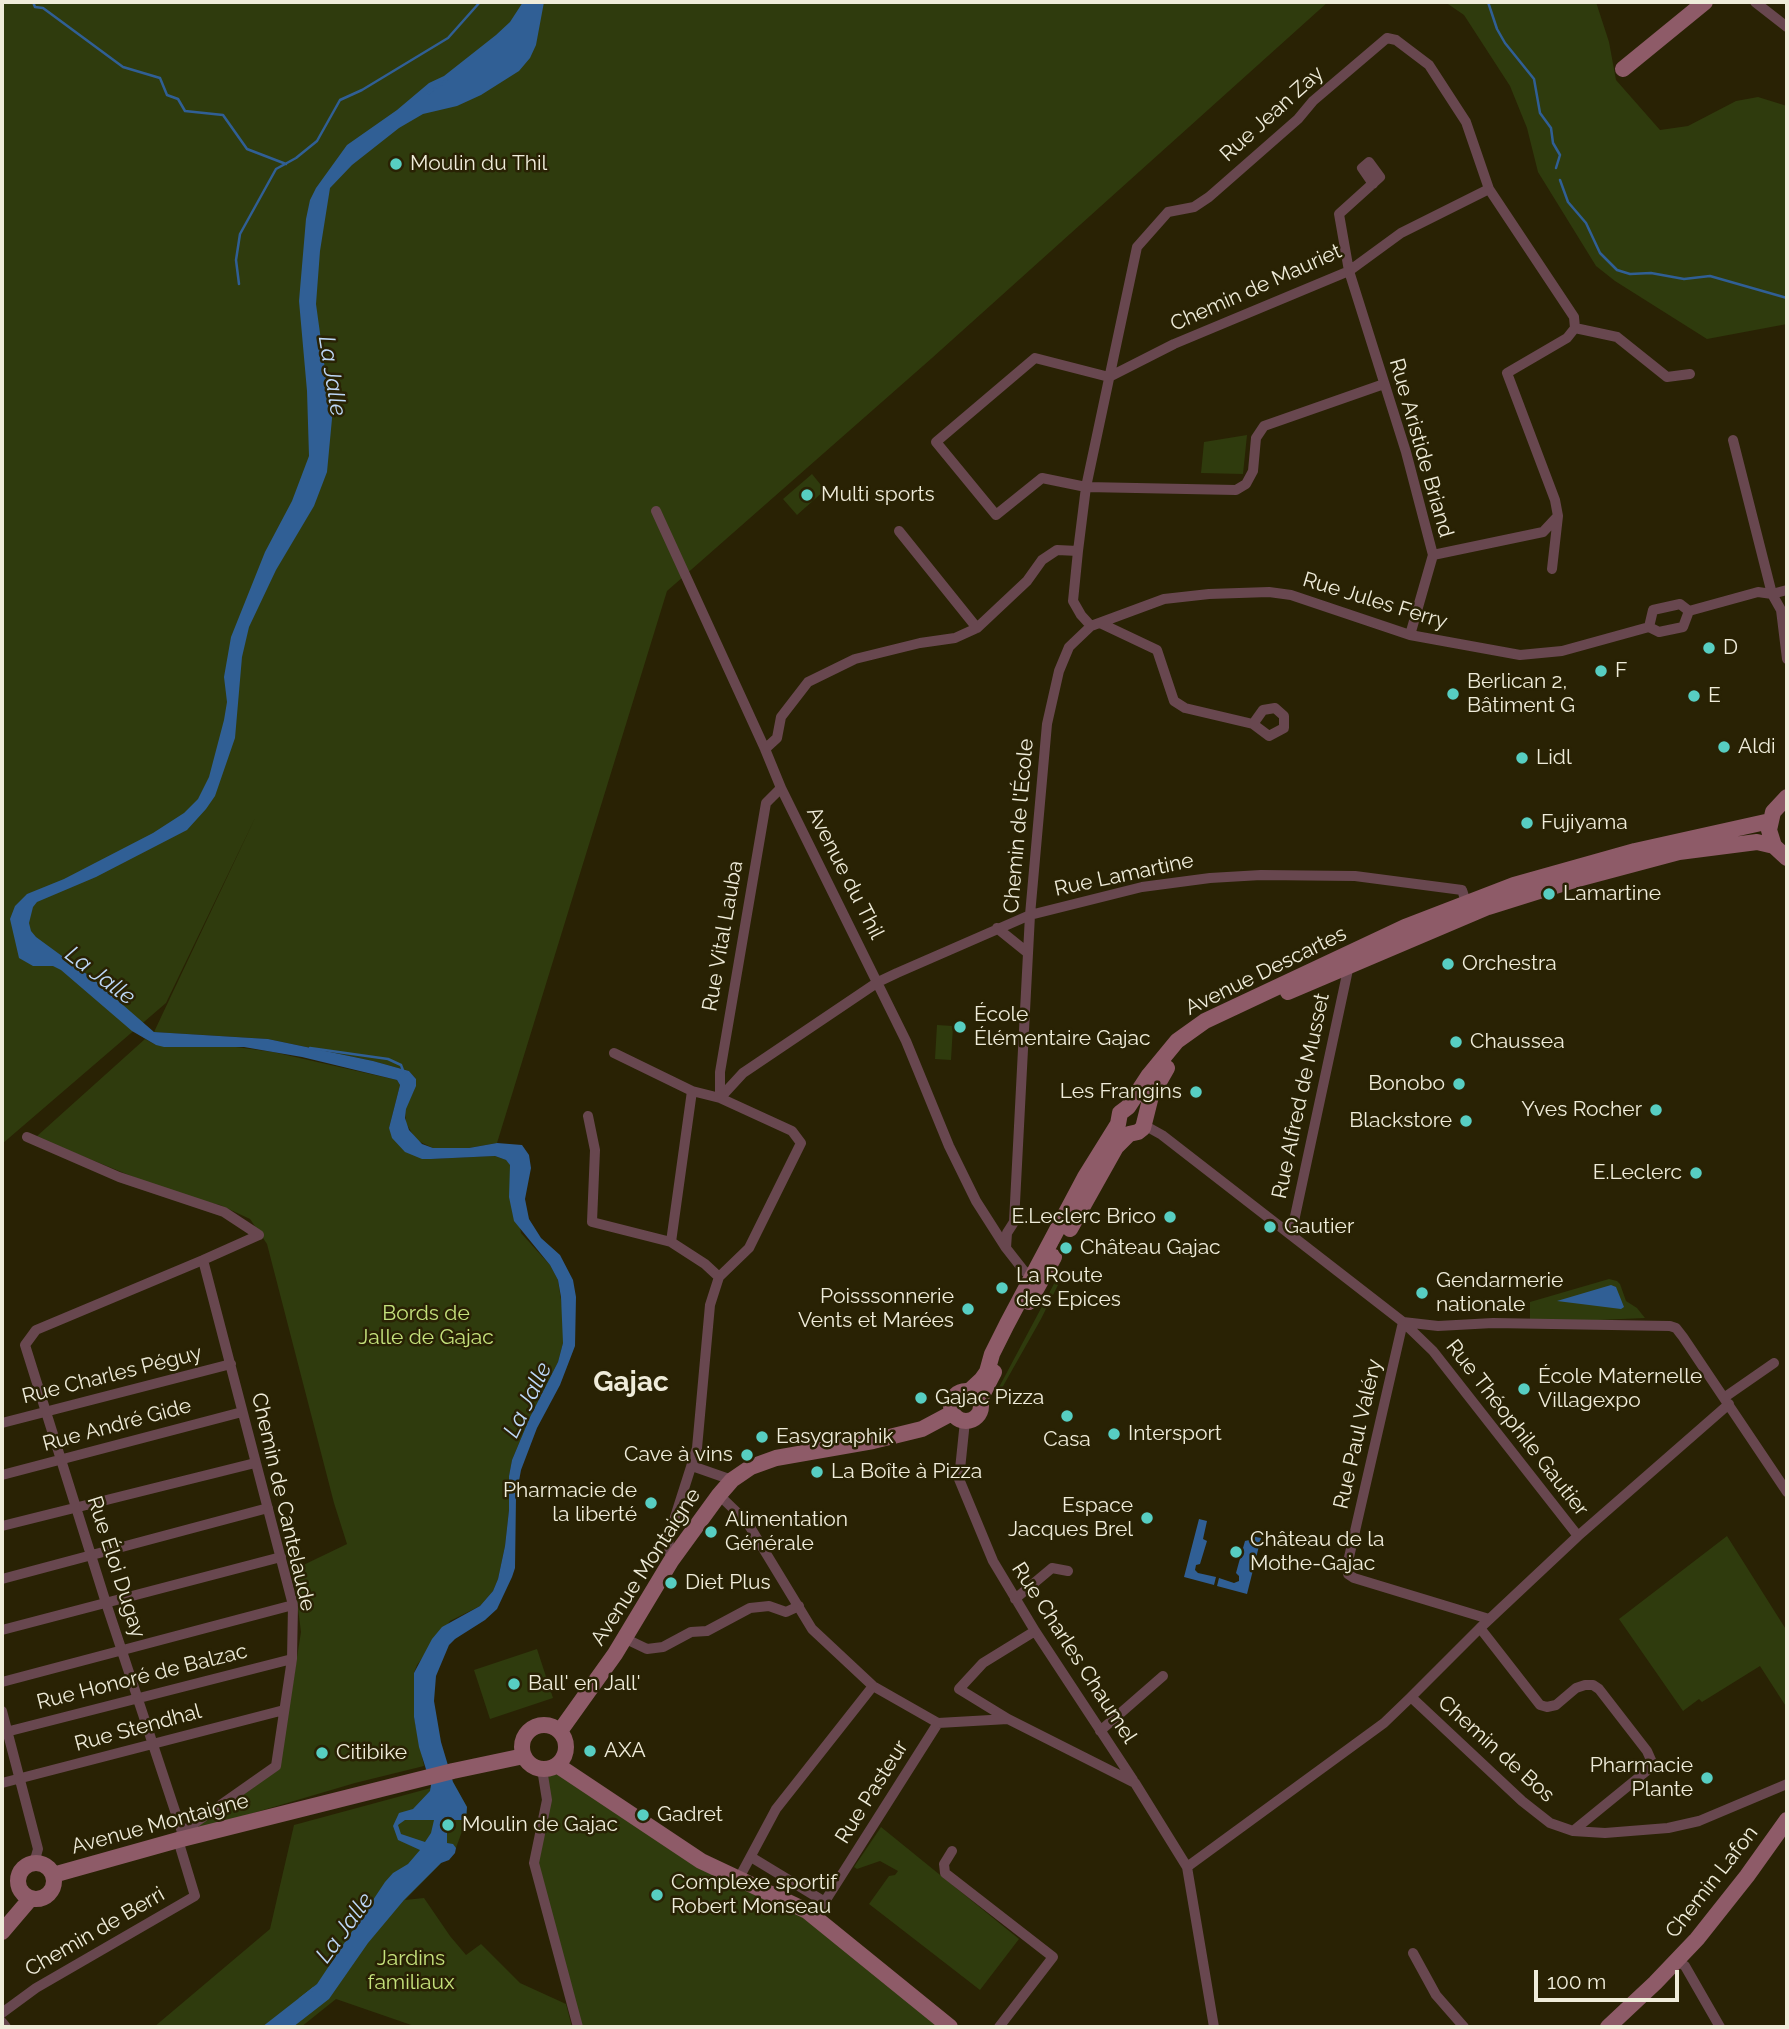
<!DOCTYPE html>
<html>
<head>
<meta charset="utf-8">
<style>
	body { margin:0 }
	#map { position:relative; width:1789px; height:2029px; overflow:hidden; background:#292204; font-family:Raleway,sans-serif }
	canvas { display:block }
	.frame { position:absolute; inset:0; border:4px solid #efecda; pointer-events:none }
	.scale { position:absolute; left:1534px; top:1970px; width:145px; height:32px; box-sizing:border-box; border:4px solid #efecda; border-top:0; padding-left:9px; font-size:21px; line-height:24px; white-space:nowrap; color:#efecda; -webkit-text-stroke:5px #292204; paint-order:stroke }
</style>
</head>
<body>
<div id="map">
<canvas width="1789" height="2029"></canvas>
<div class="frame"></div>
<div class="scale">100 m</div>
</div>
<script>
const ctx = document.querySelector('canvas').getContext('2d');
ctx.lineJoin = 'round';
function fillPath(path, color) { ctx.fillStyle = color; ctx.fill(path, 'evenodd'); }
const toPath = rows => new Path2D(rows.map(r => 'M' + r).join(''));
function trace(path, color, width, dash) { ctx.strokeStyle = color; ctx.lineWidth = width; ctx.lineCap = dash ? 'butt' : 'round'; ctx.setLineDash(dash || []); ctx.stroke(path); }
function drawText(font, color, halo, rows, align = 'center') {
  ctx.font = font + ' Raleway,sans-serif'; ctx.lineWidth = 5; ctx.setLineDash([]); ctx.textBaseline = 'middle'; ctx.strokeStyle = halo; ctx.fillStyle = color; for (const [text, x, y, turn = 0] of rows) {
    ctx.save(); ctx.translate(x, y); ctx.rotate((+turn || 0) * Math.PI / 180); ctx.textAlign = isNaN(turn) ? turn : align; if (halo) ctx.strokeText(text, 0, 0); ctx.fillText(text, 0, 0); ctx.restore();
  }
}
fillPath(toPath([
	[2,2,1328,2,932,358,667,591,497,1143,469,1148,433,1148,416,1140,406,1123,405,1109,414,1090,416,1079,409,1071,373,1061,268,1039,154,1032,256,816,166,1003,2,1144],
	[1445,2,1596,2,1609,42,1616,80,1660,130,1688,126,1736,101,1758,97,1787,106,1787,324,1707,339,1615,281,1596,266,1538,172,1527,128,1510,86,1464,15],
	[1247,435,1243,474,1201,473,1204,442],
	[812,474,825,490,797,515,783,499],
	[937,1025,953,1026,951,1060,935,1059],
	[145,1039,156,1045,236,1047,273,1052,397,1080,400,1085,389,1128,430,1159,495,1156,506,1160,511,1165,521,1233,550,1265,558,1280,563,1313,563,1343,558,1362,530,1417,512,1460,509,1476,509,1510,505,1546,498,1579,493,1591,480,1606,450,1621,417,1665,414,1673,414,1717,424,1766,355,1783,199,1829,198,1823,280,1764,301,1632,293,1570,347,1544,334,1503,267,1244,250,1219,220,1205,180,1196,36,1137],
	[1609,1279,1617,1281,1620,1284,1626,1301,1637,1308,1645,1318,1530,1323,1530,1302],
	[1055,1282,1058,1285,1041,1319,1002,1388,997,1391],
	[1727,1536,1787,1631,1787,1708,1760,1666,1702,1702,1699,1699,1683,1711,1619,1619],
	[537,1649,553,1698,490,1719,474,1670],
	[557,1765,701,1861,807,1911,950,2027,578,2027,534,1863,543,1816,542,1769],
	[453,1782,467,1807,466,1820,456,1848,405,1900,424,1898,450,1936,466,1955,481,1944,520,1983,566,2004,572,2027,417,2027,336,1999,301,2027,154,2027,270,1929,294,1825],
	[881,1827,1019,1939,980,1990,869,1904,889,1876,895,1875,898,1871,880,1861,857,1869,854,1867]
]), '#2f3b0d');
fillPath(toPath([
	[523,2,544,2,536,45,530,58,519,71,481,95,457,106,423,114,399,128,352,165,330,188,320,251,316,304,326,377,333,408,327,472,314,506,276,570,249,627,242,657,235,738,215,796,206,809,187,830,96,877,37,902,33,907,29,923,31,931,36,937,92,978,154,1032,268,1039,373,1061,409,1071,416,1079,416,1086,406,1109,405,1118,409,1130,422,1144,433,1148,469,1148,497,1143,522,1145,529,1155,531,1168,525,1199,529,1219,541,1238,560,1255,573,1280,576,1297,575,1346,560,1385,537,1428,521,1470,516,1497,515,1568,512,1577,497,1609,485,1620,455,1639,449,1645,436,1676,434,1701,441,1742,453,1782,467,1807,466,1820,451,1820,447,1833,447,1843,453,1844,456,1848,455,1853,449,1860,441,1863,404,1900,368,1943,329,1999,293,2027,262,2027,317,1984,385,1882,393,1873,408,1864,420,1850,398,1840,393,1826,399,1813,413,1809,430,1791,431,1785,419,1747,414,1717,414,1673,432,1639,442,1627,480,1606,493,1591,498,1579,505,1546,509,1510,509,1476,512,1460,530,1417,558,1362,563,1343,561,1297,558,1280,550,1265,514,1221,509,1197,510,1165,506,1160,495,1156,431,1159,422,1159,405,1152,392,1138,389,1128,400,1085,397,1080,302,1057,244,1047,164,1047,156,1045,132,1031,61,970,53,966,33,966,19,958,10,919,15,906,27,894,64,879,153,833,184,813,198,799,209,777,224,720,227,702,224,677,231,637,265,552,292,501,309,456,307,391,299,301,306,219,310,200,316,188,347,145,397,110,429,83,444,76,496,35,510,22],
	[405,1820,434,1820,431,1833,425,1842,401,1834,398,1825],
	[1611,1285,1616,1287,1624,1307,1621,1309,1557,1301],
	[1199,1519,1207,1521,1203,1539,1207,1541,1200,1564,1196,1565,1195,1570,1198,1573,1216,1577,1214,1585,1184,1577],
	[1251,1536,1261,1538,1247,1594,1217,1586,1219,1578,1234,1583,1239,1581,1239,1576,1236,1573,1239,1562,1245,1541,1249,1540]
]), '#305f95');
trace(toPath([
	[33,2,35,7,43,8,123,67,160,78,167,95,178,99,185,111,223,115,247,149,286,164],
	[1488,2,1497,29,1505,43,1534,79,1540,113,1551,128,1553,143,1560,155,1556,168],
	[429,93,447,80],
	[1560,180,1568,202,1586,223,1600,253,1617,270,1630,274,1651,273,1684,279,1710,276,1787,298],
	[239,284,236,260,240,234,276,169,296,158,317,141,340,100,362,90,448,38,480,2],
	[310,1048,388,1059,401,1065,404,1073],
	[300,1999,314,1988]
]), '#305f95', 2.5);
trace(toPath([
	[1755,2,1787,27],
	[1373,184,1362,168,1369,162,1380,177,1339,214,1349,271,1406,452,1433,555,1410,635],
	[1575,328,1617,337,1667,377,1690,374],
	[1109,377,1035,358,936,442,996,515,1042,478,1086,487,1236,490,1246,484,1253,471,1256,438,1264,426,1384,384],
	[1109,377,1174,344,1349,271,1401,233,1489,189],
	[1733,440,1772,594,1781,610,1787,659],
	[656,511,765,749,781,788,906,1041,949,1146,976,1201,1006,1248],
	[899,531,977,628],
	[1552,569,1558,516],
	[1680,604,1689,611,1683,627,1659,632,1649,627,1653,610,1680,604],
	[1689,611,1758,592,1772,594,1787,590],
	[1100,623,1157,650,1174,701,1185,708,1253,724,1263,710,1275,708,1284,716,1284,728,1269,736,1253,724],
	[1091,626,1164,599,1209,594,1269,592,1291,595,1410,635,1520,655,1562,651,1649,627],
	[765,749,777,738,781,717,808,682,855,659,920,643,955,638,977,628,1027,581,1042,560,1057,550,1078,551],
	[997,928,1028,953],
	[614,1053,692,1091],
	[588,1116,595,1150,592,1222,671,1242,705,1264,719,1277],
	[1144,1125,1162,1135,1403,1322,1433,1351,1578,1536,1480,1628,1411,1697],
	[27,1137,119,1177,224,1212,259,1235],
	[1291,1235,1349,965],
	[671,1242,692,1091,720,1098,720,1072,766,803,781,788],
	[1036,1277,1024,1271,1006,1248,1007,1233,1014,1222,1030,915,1047,724,1059,671,1069,647,1091,626,1081,615,1073,601,1078,551,1086,487,1137,247,1168,212,1194,207,1209,197,1298,119,1313,101,1387,38,1396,40,1429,65,1466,122,1489,189,1574,317,1575,328,1567,338,1507,373,1555,500,1558,516,1543,532,1433,555],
	[1725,1397,1774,1363],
	[965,1421,959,1479,993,1561,1035,1631,1133,1780],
	[2,1423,231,1364],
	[692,1466,732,1480],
	[2,1475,242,1412],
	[719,1495,747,1522,812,1629,873,1686,938,1723,1008,1719,1135,1783,1187,1867,1214,2027],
	[2,1526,255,1463],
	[1578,1536,1729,1404],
	[671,1561,668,1539,697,1448,710,1305,719,1277,749,1248,801,1143,792,1131,720,1098,743,1073,878,982,897,973,1030,915,1142,887,1210,878,1261,875,1355,876,1462,890,1466,902],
	[2,1579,268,1508],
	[1015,1599,1052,1568,1068,1571],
	[1489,1619,1354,1578,1348,1574,1347,1566,1403,1322,1438,1326,1493,1323,1670,1326,1676,1328,1683,1337,1787,1492],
	[1480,1628,1540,1705,1547,1707,1556,1705,1576,1688,1585,1685,1593,1685,1599,1689,1647,1751,1651,1760,1649,1769,1573,1831],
	[2,1630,281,1557],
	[624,1638,647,1649,663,1647,691,1632,707,1631,750,1608,769,1606,786,1612,799,1606],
	[2,1682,293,1605],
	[2,1711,38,1849,34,1863],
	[1008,1719,959,1689,983,1663,1035,1631],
	[1100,1731,1163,1676],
	[2,1733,292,1659],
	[542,1769,547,1800,534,1863,578,2027],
	[2,1783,284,1710],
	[182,1832,276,1766,292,1659,293,1605,203,1260],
	[952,1851,944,1864,945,1873,1053,1957,999,2027],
	[751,1857,825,1902],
	[1187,1867,1384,1723,1411,1697,1522,1801,1550,1823,1573,1831,1605,1833,1668,1828,1699,1821,1787,1784],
	[738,1880,776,1809,873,1686],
	[815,1917,938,1723],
	[1413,1953,1436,1995,1464,2027],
	[1677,1961,1685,1966,1720,2027],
	[2,2013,36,1988,195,1896,178,1840,182,1832,106,1603,25,1345,36,1330,203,1260,259,1235],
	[2,2022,6,2027]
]), '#68474f', 10);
trace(toPath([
	[1623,69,1705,2],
	[1787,797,1773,812,1769,830,1774,846,1787,858],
	[1288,992,1488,907,1574,880,1679,852,1757,842,1774,846],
	[1070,1229,1116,1147,1129,1134,1138,1132,1143,1128,1151,1096,1167,1068],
	[1029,1302,1054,1257],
	'951 1406a15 15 0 1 1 30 0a15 15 0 1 1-30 0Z',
	[968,1392,982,1379,987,1372,992,1354,1007,1324,1085,1177,1118,1124,1120,1113,1128,1107,1149,1075,1177,1041,1205,1021,1405,927,1514,885,1635,851,1770,821],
	[979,1401,994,1372],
	'522 1747a22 22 0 1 1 44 0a22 22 0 1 1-44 0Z',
	[560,1731,615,1654,671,1561,719,1495,732,1480,751,1467,776,1458,873,1441,922,1429,952,1413],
	[557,1765,701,1861,807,1911,950,2027],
	'18 1881a18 18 0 1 1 36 0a18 18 0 1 1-36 0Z',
	[53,1875,178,1840,453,1771,524,1756],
	[2,1932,31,1898],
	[1608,2027,1655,1983,1697,1939,1747,1876,1787,1820]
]), '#8e5b68', 16);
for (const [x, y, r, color] of [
	[396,164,7,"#57cec2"],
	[807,495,7,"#57cec2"],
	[1709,648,7,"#57cec2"],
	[1601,671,7,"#57cec2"],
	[1453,694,7,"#57cec2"],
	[1694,696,7,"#57cec2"],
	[1724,747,7,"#57cec2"],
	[1522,758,7,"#57cec2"],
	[1527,823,7,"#57cec2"],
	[1549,894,7,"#57cec2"],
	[1448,964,7,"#57cec2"],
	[960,1027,7,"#57cec2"],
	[1456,1042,7,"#57cec2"],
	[1459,1084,7,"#57cec2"],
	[1196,1092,7,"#57cec2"],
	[1656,1110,7,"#57cec2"],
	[1466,1121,7,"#57cec2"],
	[1696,1173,7,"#57cec2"],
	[1170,1217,7,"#57cec2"],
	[1270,1227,7,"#57cec2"],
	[1066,1248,7,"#57cec2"],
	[1002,1288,7,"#57cec2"],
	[1422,1293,7,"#57cec2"],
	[968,1309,7,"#57cec2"],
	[1524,1389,7,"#57cec2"],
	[921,1398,7,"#57cec2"],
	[1067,1416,7,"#57cec2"],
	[1114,1434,7,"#57cec2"],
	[762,1437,7,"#57cec2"],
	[747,1455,7,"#57cec2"],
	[817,1472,7,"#57cec2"],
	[651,1503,7,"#57cec2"],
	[1147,1518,7,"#57cec2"],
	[711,1532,7,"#57cec2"],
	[1236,1552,7,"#57cec2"],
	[671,1583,7,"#57cec2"],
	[514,1684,7,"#57cec2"],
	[590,1751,7,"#57cec2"],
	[322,1753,7,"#57cec2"],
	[1707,1778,7,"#57cec2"],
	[643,1815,7,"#57cec2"],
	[448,1825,7,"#57cec2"],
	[657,1895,7,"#57cec2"]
]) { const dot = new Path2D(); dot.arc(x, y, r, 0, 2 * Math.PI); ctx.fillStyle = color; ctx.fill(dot); trace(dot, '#292204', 2.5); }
drawText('21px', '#efecda', '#292204', [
	["Rue Jean Zay",1272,114,-42],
	["Chemin de Mauriet",1256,288,-24],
	["Rue Aristide Briand",1421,448,74],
	["Rue Jules Ferry",1375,601,17],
	["Chemin de l'École",1019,826,-85],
	["Avenue du Thil",845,873,63],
	["Rue Lamartine",1124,875,-12],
	["Rue Vital Lauba",723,936,-80],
	["Avenue Descartes",1266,971,-26],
	["Rue Alfred de Musset",1301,1096,-78],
	["Rue Charles Péguy",112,1375,-14],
	["Rue André Gide",117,1425,-15],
	["Rue Théophile Gautier",1517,1428,52],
	["Rue Paul Valéry",1358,1434,-77],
	["Chemin de Cantelaude",283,1502,77],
	["Rue Éloi Dugay",116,1567,72],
	["Avenue Montaigne",646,1567,-57],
	["Rue Charles Chaumel",1074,1653,57],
	["Rue Honoré de Balzac",142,1677,-14],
	["Rue Stendhal",138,1728,-15],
	["Chemin de Bos",1496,1749,42],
	["Rue Pasteur",872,1792,-58],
	["Avenue Montaigne",160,1824,-15],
	["Chemin Lafon",1712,1882,-52],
	["Chemin de Berri",95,1932,-30]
]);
drawText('21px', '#efecda', '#292204', [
	["Moulin du Thil",410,164],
	["Multi sports",821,495],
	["D",1723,648],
	["F",1615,671],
	["Berlican 2,",1467,682],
	["Bâtiment G",1467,706],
	["E",1708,696],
	["Aldi",1738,747],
	["Lidl",1536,758],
	["Fujiyama",1541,823],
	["Lamartine",1563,894],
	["Orchestra",1462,964],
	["École",974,1015],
	["Élémentaire Gajac",974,1039],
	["Chaussea",1470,1042],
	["Bonobo",1445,1084,"right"],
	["Les Frangins",1182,1092,"right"],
	["Yves Rocher",1642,1110,"right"],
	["Blackstore",1452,1121,"right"],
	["E.Leclerc",1682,1173,"right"],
	["E.Leclerc Brico",1156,1217,"right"],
	["Gautier",1284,1227],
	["Château Gajac",1080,1248],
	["La Route",1016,1276],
	["des Epices",1016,1300],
	["Gendarmerie",1436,1281],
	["nationale",1436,1305],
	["Poisssonnerie",954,1297,"right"],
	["Vents et Marées",954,1321,"right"],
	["École Maternelle",1538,1377],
	["Villagexpo",1538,1401],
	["Gajac Pizza",935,1398],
	["Intersport",1128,1434],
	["Easygraphik",776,1437],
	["Casa",1067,1440,"center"],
	["Cave à vins",733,1455,"right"],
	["La Boîte à Pizza",831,1472],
	["Pharmacie de",637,1491,"right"],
	["la liberté",637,1515,"right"],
	["Espace",1133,1506,"right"],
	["Jacques Brel",1133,1530,"right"],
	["Alimentation",725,1520],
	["Générale",725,1544],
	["Château de la",1250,1540],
	["Mothe-Gajac",1250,1564],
	["Diet Plus",685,1583],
	["Ball' en Jall'",528,1684],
	["AXA",604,1751],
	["Citibike",336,1753],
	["Pharmacie",1693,1766,"right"],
	["Plante",1693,1790,"right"],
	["Gadret",657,1815],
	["Moulin de Gajac",462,1825],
	["Complexe sportif",671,1883],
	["Robert Monseau",671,1907]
], 'left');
drawText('21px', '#c5e27c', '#292204', [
	["Bords de",426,1314],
	["Jalle de Gajac",426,1338],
	["Jardins",411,1959],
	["familiaux",411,1983]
]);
drawText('italic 23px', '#bdd7f7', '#292204', [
	["La Jalle",332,376,81],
	["La Jalle",100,976,37],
	["La Jalle",528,1400,-64],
	["La Jalle",345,1928,-54]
]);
drawText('bold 28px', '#efecda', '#292204', [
	["Gajac",631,1383]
]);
</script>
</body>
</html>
